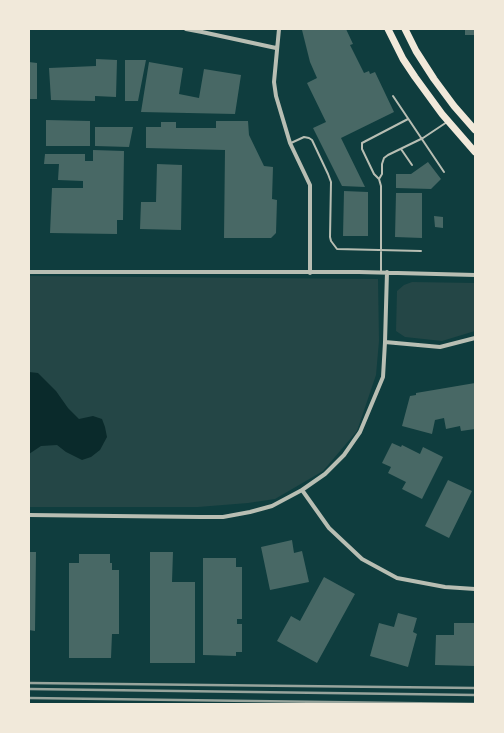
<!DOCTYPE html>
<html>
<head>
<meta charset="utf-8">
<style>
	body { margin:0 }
	#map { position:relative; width:504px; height:733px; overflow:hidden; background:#0f3d3e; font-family:"Alegreya Sans",sans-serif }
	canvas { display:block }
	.frame { position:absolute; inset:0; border:30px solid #f1e9da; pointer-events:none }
</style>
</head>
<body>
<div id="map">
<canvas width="504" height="733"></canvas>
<div class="frame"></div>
</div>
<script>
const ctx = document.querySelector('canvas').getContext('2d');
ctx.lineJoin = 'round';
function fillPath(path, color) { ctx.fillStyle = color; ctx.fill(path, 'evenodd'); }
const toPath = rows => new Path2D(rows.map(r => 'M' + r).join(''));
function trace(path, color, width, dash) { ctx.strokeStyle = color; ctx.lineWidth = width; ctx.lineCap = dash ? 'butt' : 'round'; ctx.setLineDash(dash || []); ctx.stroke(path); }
fillPath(toPath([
	[29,276,378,279,379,341,376,375,357,431,323,471,275,499,248,503,198,507,29,507],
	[412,282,475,283,475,331,442,341,405,337,396,331,397,291,404,285]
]), '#244646');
fillPath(toPath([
	[29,372,38,373,56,391,68,408,79,419,93,416,102,419,105,427,107,437,100,450,91,457,82,460,66,452,57,445,41,446,29,454]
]), '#0a2a2b');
fillPath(toPath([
	[307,29,346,29,353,44,350,45,364,73,369,71,370,74,375,72,394,112,341,138,365,187,342,186,313,128,326,122,307,83,317,78,310,62,302,30],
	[465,29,475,29,475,35,465,35],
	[96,59,117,60,116,97,95,96,95,101,51,100,49,68,96,66],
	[125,60,146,60,138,101,125,101],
	[29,62,37,63,37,99,29,99],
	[149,62,183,68,179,94,199,98,204,69,241,75,235,114,141,112],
	[46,120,90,121,90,146,46,146],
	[216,121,248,121,249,135,264,166,273,167,272,199,277,200,276,233,271,238,224,238,225,150,146,148,146,127,161,127,161,122,176,122,176,128,216,128],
	[95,127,133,127,129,147,95,146],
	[93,150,124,151,123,220,117,220,117,234,50,233,52,188,83,188,83,181,58,180,59,164,44,164,45,154,85,154,85,161,93,161],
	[428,162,441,179,431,189,396,188,396,174,411,174],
	[157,164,182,165,181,230,140,229,141,202,156,202],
	[344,191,368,192,368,236,343,236],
	[396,193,422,193,422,238,395,237],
	[434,216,443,217,443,228,435,227],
	[475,383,475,429,461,431,460,426,446,429,444,418,435,420,432,434,402,426,410,396,416,395,416,393],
	[392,443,401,447,402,445,420,454,423,447,443,457,422,499,402,489,406,482,388,473,391,467,382,463],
	[448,480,472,491,449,538,425,526],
	[292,540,294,553,302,551,309,582,270,590,261,547],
	[29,552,36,552,35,631,29,630],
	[150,552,173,552,172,582,195,582,195,663,150,663],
	[79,554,110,554,110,563,112,563,112,570,119,570,119,634,112,634,111,658,69,658,69,563,79,563],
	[203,558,236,558,236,567,242,567,242,619,237,619,237,624,242,624,242,652,236,652,236,656,203,655],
	[324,577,355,594,317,663,277,641,291,616,300,621],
	[398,613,417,618,413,632,417,634,408,667,370,656,379,623,394,627],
	[454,623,475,623,475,666,435,665,436,635,454,635]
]), '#486865');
trace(toPath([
	[393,96,444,172],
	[291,143,304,137,309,138,312,140,328,174,331,182,330,237,331,241,337,249,421,251],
	[401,149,412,165],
	[379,179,374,174,362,149,362,143,408,119],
	[381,272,381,186,379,179,382,174,382,164,384,158,388,155,423,138,447,122]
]), '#b8beb3', 2);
trace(toPath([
	[186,29,202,32,276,48],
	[279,29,274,82,276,96,290,143,310,185,310,273],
	[29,272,359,272,475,275],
	[385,342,440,347,475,338],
	[302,490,329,528,362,559,397,578,445,587,475,589],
	[29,515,200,517,223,517,250,512,272,506,302,490,325,474,344,455,360,432,383,377,385,342,387,272]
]), '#b8beb3', 4);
trace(toPath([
	[388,29,403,59,415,77,442,114,475,152],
	[405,29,416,51,434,79,454,106,475,130]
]), '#f1e9da', 7);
trace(toPath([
	[29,683,475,688],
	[29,689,475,695],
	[29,698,475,704]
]), '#97a49c', 2.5);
</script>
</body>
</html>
